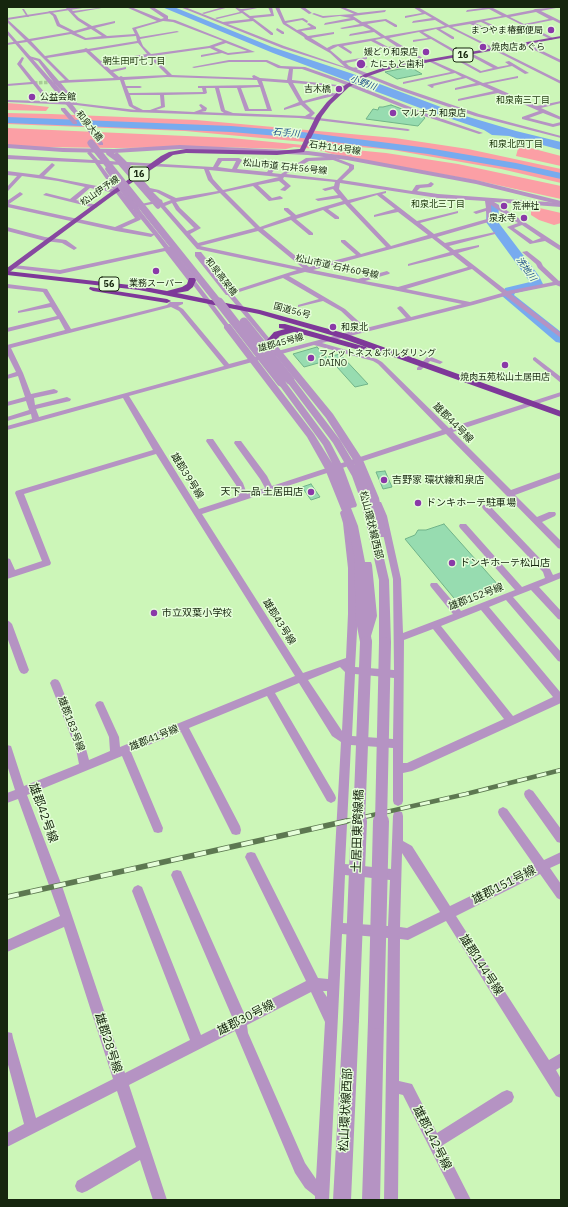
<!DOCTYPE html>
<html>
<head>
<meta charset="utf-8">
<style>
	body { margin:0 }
	#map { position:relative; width:568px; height:1207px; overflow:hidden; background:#ccf6b8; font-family:"IBM Plex Sans",sans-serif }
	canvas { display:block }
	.frame { position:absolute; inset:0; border:8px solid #16260e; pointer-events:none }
</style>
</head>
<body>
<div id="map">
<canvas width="568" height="1207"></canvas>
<div class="frame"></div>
</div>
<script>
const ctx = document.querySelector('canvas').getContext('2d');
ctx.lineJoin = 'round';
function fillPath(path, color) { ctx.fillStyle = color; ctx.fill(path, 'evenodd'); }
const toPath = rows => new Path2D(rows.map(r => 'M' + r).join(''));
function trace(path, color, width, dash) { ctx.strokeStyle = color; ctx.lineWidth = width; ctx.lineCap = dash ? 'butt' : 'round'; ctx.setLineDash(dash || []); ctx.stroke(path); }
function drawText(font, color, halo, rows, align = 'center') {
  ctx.font = font + ' "IBM Plex Sans","Noto Sans JP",sans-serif'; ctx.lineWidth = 3; ctx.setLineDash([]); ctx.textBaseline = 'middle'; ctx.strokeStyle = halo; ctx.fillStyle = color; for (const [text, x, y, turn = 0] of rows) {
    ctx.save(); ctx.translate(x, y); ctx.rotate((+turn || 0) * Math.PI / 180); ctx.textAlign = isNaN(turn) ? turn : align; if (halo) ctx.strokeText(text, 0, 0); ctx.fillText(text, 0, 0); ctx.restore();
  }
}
fillPath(toPath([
	[7,103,20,104,49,107,46,111,7,110],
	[7,113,51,114,196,120,395,138,468,149,561,169,561,183,501,169,393,150,185,131,7,124],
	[7,128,231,138,386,153,458,164,561,186,561,199,479,181,332,154,316,149,294,147,286,149,218,147,116,148,39,147,7,145],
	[519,145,561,156,561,166,516,156],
	[531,206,561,213,561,223,554,225,539,220,531,215]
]), '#fb9fa5');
fillPath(toPath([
	[162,7,174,7,272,47,353,74,462,115,516,131,561,142,561,150,509,136,492,135,484,130,428,111,273,53]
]), '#77abef');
fillPath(toPath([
	[7,117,231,126,302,132,428,148,516,163,561,173,561,179,516,169,428,154,302,138,231,132,7,123,7,117],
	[493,202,499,205,498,222,539,276,543,284,541,287,515,293,514,295,561,332,561,343,556,342,502,296,505,288,530,282,486,222,487,205,493,202]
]), '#77abef');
const building = toPath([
	[410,67,422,74,397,79,385,72,410,67],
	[391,105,424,117,425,118,418,126,366,119,373,109,378,110,379,107,383,107,391,105],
	[317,347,329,360,304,367,293,354,317,347],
	[340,354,368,384,355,387,328,357,340,354],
	[385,471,392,487,383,489,376,472,385,471],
	[311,484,320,497,311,500,302,487,311,484],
	[444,524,500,587,478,596,480,598,470,602,468,600,458,603,405,539,415,535,418,530,426,530,444,524]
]);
fillPath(building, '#97dcb0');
trace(building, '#70b389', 1);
trace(toPath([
	[34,83,56,82]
]), '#a8cc96', 3.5, [3.5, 1.5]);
fillPath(toPath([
	[65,7,69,7,73,11,107,7,74,13,79,18,92,26,115,21,115,23,95,28,107,36,135,34,132,28,157,21,126,7,131,7,161,19,164,18,148,7,153,7,168,16,168,19,175,20,255,52,228,55,222,53,201,57,201,55,218,52,210,48,153,56,172,75,253,78,252,76,254,75,260,78,287,80,289,69,278,68,266,62,229,62,194,68,192,67,229,60,267,60,281,66,305,67,345,81,428,114,483,133,479,134,424,116,341,83,302,69,293,69,292,80,347,86,345,87,293,83,303,101,332,93,341,94,305,103,315,113,311,117,408,129,410,130,408,131,299,118,131,112,76,105,7,102,7,100,45,101,45,99,33,84,7,86,7,84,31,82,17,64,22,57,24,58,21,64,49,98,49,101,72,102,54,83,38,61,28,58,29,56,40,59,59,81,65,80,27,42,7,45,7,43,25,40,7,22,7,19,29,39,70,32,57,26,53,16,48,12,50,11,56,15,60,24,74,31,88,27,77,20,65,7],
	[163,21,173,22,223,41,209,46,151,54,143,46,140,39,179,32,177,31,140,37,136,29,163,21],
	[91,29,102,36,86,38,76,33,91,29],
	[71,34,85,40,136,36,137,41,88,49,86,48,84,49,45,56,31,41,71,34],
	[138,43,147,54,101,61,90,51,138,43],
	[226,43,247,51,228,53,214,47,226,43],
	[86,52,114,78,69,80,47,58,86,52],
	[149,57,167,75,123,77,121,76,119,77,113,72,126,69,126,67,111,70,103,63,149,57],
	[167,77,257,80,259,85,198,86,198,88,202,88,203,92,129,93,127,88,140,88,142,87,140,86,126,86,124,80,167,77],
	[120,80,129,106,136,110,77,103,61,83,120,80],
	[262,81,288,83,299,102,284,108,284,110,301,105,310,113,305,116,233,113,225,110,219,88,237,88,245,111,272,111,262,81],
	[260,87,267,109,249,109,241,88,260,87],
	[206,88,215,88,221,111,224,113,201,112,206,111,207,108,201,104,199,105,202,109,194,112,156,110,165,107,164,95,205,94,207,93,206,88],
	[130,95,160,95,161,106,150,110,143,110,133,105,130,95],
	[180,7,185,7,223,22,250,19,242,13,217,19,215,18,240,12,234,7,241,9,262,7,243,11,250,16,271,14,268,7,272,7,274,16,253,18,273,33,273,35,271,35,253,21,228,24,284,46,345,67,330,53,305,39,304,37,283,24,275,7,279,7,285,21,303,18,308,21,307,23,302,20,286,23,297,30,311,27,307,24,309,23,316,27,316,29,301,31,308,36,334,32,334,34,311,38,327,48,333,45,381,37,374,32,349,36,350,34,371,30,363,26,342,29,340,28,360,24,354,20,324,25,325,23,351,18,340,16,323,18,312,14,314,13,323,16,354,14,338,7,343,7,358,13,386,10,385,12,353,16,362,22,386,19,397,25,397,27,395,27,385,21,367,24,385,36,445,26,435,20,412,23,413,21,432,18,425,14,405,18,405,16,422,13,413,7,418,7,449,25,502,16,489,9,466,12,467,10,491,7,507,15,533,10,535,9,561,7,541,11,561,21,561,24,553,20,528,25,553,38,552,40,506,17,484,21,499,28,498,30,481,22,475,23,490,30,489,32,470,24,452,27,561,81,561,84,448,27,440,29,454,37,454,39,452,39,436,29,423,32,462,54,462,56,460,56,431,39,413,42,413,40,428,38,419,32,389,38,428,61,426,63,399,47,387,49,371,41,343,46,352,52,351,54,338,46,330,50,343,61,367,57,367,59,346,63,351,68,366,66,368,67,351,70,282,48,180,7],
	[536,12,549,19,524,24,510,17,536,12],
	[384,38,396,46,388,47,375,40,384,38],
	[223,7,229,7,204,14,202,13,223,7],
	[299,7,304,7,312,13,309,14,299,7],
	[401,7,412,7,410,8,401,7],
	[22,9,24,9,29,17,27,17,22,9],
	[277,28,284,32,284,34,282,34,276,30,277,28],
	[524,43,526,43,561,60,561,63,524,45,524,43],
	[469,53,471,53,498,67,509,65,505,62,509,61,529,73,525,74,512,66,480,73,451,57,454,56,481,71,493,68,469,55,469,53],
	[431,60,483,83,518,76,518,78,487,84,537,106,561,101,561,103,541,108,561,117,561,120,543,113,529,118,553,124,561,122,561,125,553,127,522,119,522,117,539,111,498,93,458,101,458,99,494,91,480,85,455,90,455,88,476,83,466,78,433,86,434,87,432,88,427,85,462,77,455,73,403,84,403,82,451,72,430,62,431,60],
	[367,74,400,87,479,114,561,136,561,138,475,116,396,89,365,76,367,74],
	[90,151,98,160,121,162,114,154,117,152,127,162,213,167,218,158,239,158,242,160,237,169,267,172,275,162,278,164,272,173,281,174,306,158,326,157,328,155,354,165,354,169,342,180,412,191,416,185,428,184,431,182,434,184,431,187,420,188,417,191,438,194,561,203,561,207,494,202,561,246,561,251,545,241,530,244,507,227,518,223,491,205,492,221,437,237,445,243,495,232,495,234,449,246,454,250,479,245,479,247,458,253,507,291,553,282,538,268,536,264,522,252,527,251,541,262,543,266,559,281,561,280,561,287,556,285,511,294,561,333,561,338,505,296,473,305,322,343,377,359,382,362,449,428,561,392,561,396,453,432,511,490,561,472,561,478,515,495,537,517,549,512,555,512,556,514,555,516,542,522,561,541,561,549,558,548,446,434,202,514,303,673,346,658,348,614,348,568,343,523,340,513,341,511,347,511,351,523,356,568,358,614,355,667,394,670,393,579,379,516,374,504,375,502,381,502,387,516,401,579,403,633,453,614,431,587,430,585,431,583,437,583,461,611,515,590,460,528,459,526,460,524,466,524,522,587,545,578,543,572,483,509,482,507,483,505,489,505,550,569,553,575,561,572,561,578,539,587,561,611,561,620,558,619,531,590,513,597,561,652,561,662,558,661,506,600,489,607,561,693,561,703,412,771,403,773,403,801,402,804,398,806,394,804,393,801,393,748,351,745,345,864,391,869,393,816,394,812,398,811,402,812,403,816,403,841,412,846,450,906,534,865,499,815,498,812,499,809,503,807,507,809,544,860,561,852,561,863,550,868,561,884,561,900,557,898,540,874,456,916,549,1060,561,1053,561,1067,556,1070,561,1079,561,1098,556,1096,446,921,408,940,400,939,399,1081,412,1084,437,1133,502,1092,507,1090,512,1092,514,1097,512,1102,443,1145,471,1200,456,1200,403,1095,399,1094,398,1200,384,1200,388,938,342,934,329,1200,315,1200,315,1196,305,1188,295,1173,235,1031,129,1085,167,1200,153,1200,140,1160,87,1191,82,1193,77,1191,75,1186,77,1181,136,1147,117,1091,7,1147,7,1133,24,1124,7,1061,7,1032,12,1033,13,1038,36,1118,113,1079,64,927,7,952,7,940,60,916,18,799,7,803,7,793,15,790,7,765,7,745,11,746,12,749,24,786,79,764,76,749,50,683,52,680,55,679,58,680,60,683,86,749,89,760,110,751,109,737,95,705,97,702,100,701,103,702,119,737,120,747,295,676,156,454,24,494,51,563,50,565,7,579,7,558,10,559,15,570,42,561,15,493,16,491,153,450,123,398,7,430,7,426,32,419,31,414,7,421,7,417,29,410,26,401,7,406,7,402,25,397,18,376,7,379,7,375,16,372,7,354,7,345,65,330,59,319,7,332,7,328,57,316,51,307,18,313,18,311,50,303,43,292,7,288,7,284,47,289,71,329,167,305,170,302,183,302,183,304,178,306,183,309,229,364,360,329,341,311,323,301,298,307,298,305,319,299,283,278,233,294,274,344,273,345,269,345,226,293,297,270,197,249,157,203,133,208,134,210,139,209,170,248,170,250,60,274,12,268,12,266,14,265,60,270,164,248,154,235,151,237,116,231,7,207,7,201,20,192,23,194,22,195,9,204,115,227,135,218,116,193,90,188,76,200,97,205,97,207,95,208,43,195,46,193,70,199,85,187,58,181,22,176,7,192,7,187,17,176,7,175,7,171,39,175,52,163,55,165,44,176,113,189,95,163,7,159,7,155,93,160,87,153,90,151],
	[333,160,349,166,349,168,337,180,286,174,309,161,333,160],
	[222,161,236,161,232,169,218,167,222,161],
	[100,164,124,165,155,201,132,206,100,164],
	[130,165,204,169,208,180,218,191,176,198,159,190,150,188,130,165],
	[209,170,279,177,223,190,213,179,209,170],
	[284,177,335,182,334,186,322,189,325,191,333,189,338,195,315,199,318,201,340,198,343,201,296,215,288,208,284,208,284,210,291,216,260,227,225,192,253,186,269,201,282,199,283,198,280,196,272,198,258,185,279,181,285,186,280,190,285,191,291,186,283,179,284,177],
	[340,183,438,198,485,201,486,208,473,212,476,214,486,211,487,219,434,234,420,223,458,213,458,211,417,221,382,194,386,193,386,191,348,200,339,189,340,183],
	[153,192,156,192,171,200,163,203,162,200,160,199,153,192],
	[220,193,255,228,198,243,190,234,201,228,180,208,176,202,220,193],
	[377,195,395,209,374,215,374,217,398,212,428,235,391,246,350,203,377,195],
	[172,203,176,210,194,228,187,231,165,206,172,203],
	[345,204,386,247,361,254,345,240,341,240,341,242,356,255,309,267,263,229,291,220,309,235,313,235,313,233,296,219,323,210,335,219,339,219,339,217,328,209,345,204],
	[136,213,153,234,122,228,140,220,141,219,136,213],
	[522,225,541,238,533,241,514,228,522,225],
	[258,231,303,268,200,246,258,231],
	[432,238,450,252,408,264,408,266,453,255,468,267,398,287,365,281,389,274,390,273,387,271,358,279,313,270,432,238],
	[472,269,502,293,470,302,406,289,472,269],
	[305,272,462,304,411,317,402,307,400,306,397,308,406,318,366,328,345,309,289,276,305,272],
	[171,307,179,311,224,366,39,417,36,409,70,401,71,399,67,397,35,405,34,398,57,393,58,391,54,389,31,394,23,373,11,348,171,307],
	[314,345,373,361,378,364,442,430,272,486,267,476,241,441,235,441,234,443,260,479,265,488,247,494,243,483,213,439,207,439,206,441,236,485,239,496,199,509,129,396,314,345],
	[481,610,553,697,513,716,441,626,481,610],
	[433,629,504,719,407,763,403,763,404,640,433,629],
	[340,667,345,672,342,731,308,680,340,667],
	[355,674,394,678,393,739,352,736,355,674],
	[299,683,332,736,341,742,328,979,318,978,255,853,251,852,247,853,245,857,247,861,306,981,244,1013,181,871,177,870,173,871,171,875,233,1019,201,1035,142,887,138,885,134,887,132,891,190,1040,125,1073,62,886,27,795,122,756,154,832,158,833,162,832,163,828,131,752,181,732,232,834,236,835,240,834,241,830,240,826,189,728,267,696,327,801,331,803,335,801,336,798,335,795,275,693,299,683],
	[402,853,440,912,407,928,400,927,402,853],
	[345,875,390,880,388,926,343,923,345,875],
	[323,991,327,991,327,997,323,991],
	[311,992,325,1022,316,1179,305,1163,248,1033,247,1025,311,992],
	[7,227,45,237,66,240,77,248,74,250,62,243,45,241,7,231,7,227],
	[190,279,194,279,229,325,229,327,225,327,190,281,190,279],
	[429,356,443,362,440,364,430,361,421,370,417,370,417,368,427,357,429,356],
	[535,357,561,377,561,383,533,360,533,358,535,357],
	[7,620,10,622,12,624,29,670,27,673,24,674,21,673,19,670,7,637,7,620],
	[529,789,533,791,561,829,561,843,557,842,525,797,524,794,525,791,529,789]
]), '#b593c3');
fillPath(toPath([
	[78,7,89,7,7,20,7,18,78,7],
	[7,30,55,84,55,86,51,86,7,34,7,30],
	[349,66,369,74,370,75,365,76,347,69,346,68,349,66],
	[61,108,65,108,77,122,77,124,73,124,61,110,61,108],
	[71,108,75,108,103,143,103,145,99,145,71,110,71,108],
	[7,144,63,148,114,149,180,145,308,151,347,156,476,180,561,201,561,205,476,184,347,160,308,155,180,149,114,153,63,152,7,148,7,144],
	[165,247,171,247,195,278,195,282,189,282,165,251,165,247],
	[195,252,201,252,232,291,232,295,226,295,195,256,195,252],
	[224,324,230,324,314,434,332,463,323,445,277,382,278,380,284,380,330,442,343,467,357,505,356,507,351,508,358,526,365,562,371,562,372,565,377,616,371,636,372,642,370,645,366,646,362,645,360,642,356,621,354,555,348,526,325,469,307,437,224,328,224,324],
	[268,342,274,342,333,414,363,460,379,498,386,534,385,537,379,537,389,580,391,643,389,646,385,647,381,646,379,643,379,580,361,501,352,476,333,443,287,382,286,380,287,378,293,378,340,440,355,465,353,460,326,418,268,346,267,344,268,342],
	[351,1012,356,1015,359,1020,351,1200,333,1200,343,1020,346,1015,351,1012],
	[376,1013,381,1016,384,1021,380,1200,362,1200,368,1021,371,1016,376,1013]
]), '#b593c3');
fillPath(toPath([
	[561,36,561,38,386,70,369,76,349,87,331,104,322,116,304,152,277,155,186,153,173,155,112,196,7,274,7,268,108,194,161,156,169,152,186,149,277,151,300,149,316,116,327,102,345,85,365,74,385,67,561,36]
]), '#8748a0');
fillPath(toPath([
	[7,271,139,286,167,291,182,287,187,284,189,278,195,278,196,280,193,287,188,291,177,293,260,310,347,334,561,411,561,417,341,338,259,314,139,290,7,275,7,271],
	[90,287,167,299,171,301,167,303,93,291,89,289,90,287],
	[279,324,285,324,366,347,367,349,363,351,294,332,280,336,275,341,274,346,268,346,267,340,274,332,285,329,279,328,279,324]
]), '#7e3899');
const railFar1 = toPath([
	[342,822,466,794,561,770]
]);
const rail = toPath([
	[7,897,347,821]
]);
trace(railFar1, '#5d7851', 4.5);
trace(rail, '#5d7851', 5.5);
trace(railFar1, '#e5fed9', 3, [10]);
trace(rail, '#e5fed9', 4, [12]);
trace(toPath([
	[109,153,116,158,158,206],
	[108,169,137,210]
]), '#b593c3', 5.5);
trace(toPath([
	[53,85,73,109]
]), '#b593c3', 5);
trace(toPath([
	[91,143,219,303]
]), '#b593c3', 7);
trace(toPath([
	[219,302,281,382],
	[244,322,290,380]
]), '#b593c3', 9);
trace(toPath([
	[359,822,366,642],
	[381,822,385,643]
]), '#b593c3', 12);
trace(toPath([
	[351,1020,359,821],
	[376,1021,381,821]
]), '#b593c3', 16);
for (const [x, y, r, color] of [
	[551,30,4,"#8a39a8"],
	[483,47,4,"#8a39a8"],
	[426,52,4,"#8a39a8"],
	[361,64,5,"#8a39a8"],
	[339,89,4,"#8a39a8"],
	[32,97,4,"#8a39a8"],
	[393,113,4,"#8a39a8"],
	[504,206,4,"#8a39a8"],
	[524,218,4,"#8a39a8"],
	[156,271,4,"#8a39a8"],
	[333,327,4,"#8a39a8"],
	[311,358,4,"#8a39a8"],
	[505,365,4,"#8a39a8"],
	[384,480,4,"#8a39a8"],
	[311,492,4,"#8a39a8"],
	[418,503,4,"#8a39a8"],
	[452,563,4,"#8a39a8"],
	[154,613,4,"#8a39a8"]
]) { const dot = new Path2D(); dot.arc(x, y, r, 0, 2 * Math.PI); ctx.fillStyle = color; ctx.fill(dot); trace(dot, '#e5fed9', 1.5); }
drawText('9px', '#16260e', '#e5fed9', [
	["まつやま椿郵便局",543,30,"right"],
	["焼肉店あぐら",491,47],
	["媛どり和泉店",418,52,"right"],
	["たにもと歯科",370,64],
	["吉木橋",331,89,"right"],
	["公益会館",40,97],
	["マルナカ 和泉店",401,113],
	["荒神社",512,206],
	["泉永寺",516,218,"right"],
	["業務スーパー",156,283,"center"],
	["和泉北",341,327],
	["フィットネス＆ボルダリング",319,353],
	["DAINO",319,363],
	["焼肉五苑松山土居田店",505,377,"center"]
], 'left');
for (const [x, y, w] of [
	[463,55,20],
	[139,174,20],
	[109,284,20]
]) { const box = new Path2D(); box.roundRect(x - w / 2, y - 7, w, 14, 3); ctx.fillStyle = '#e5fed9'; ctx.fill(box); trace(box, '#16260e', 1); }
drawText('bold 9px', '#16260e', null, [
	["16",463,55],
	["16",139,174],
	["56",109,284]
]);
drawText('9px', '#1a3409', '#e5fed9', [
	["朝生田町七丁目",134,61],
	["和泉南三丁目",523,100],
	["和泉北四丁目",516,144],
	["和泉北三丁目",438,204]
]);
drawText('italic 9px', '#164986', '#e5fed9', [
	["小野川",363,83,20],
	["石手川",286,133,5],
	["洗地川",526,269,55]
]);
drawText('9px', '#16260e', '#e5fed9', [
	["和泉大橋",89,126,51],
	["石井114号線",335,148,8],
	["松山市道 石井56号線",285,167,6],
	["松山伊予線",100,191,-35],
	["松山市道 石井60号線",337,267,12],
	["和泉高架橋",221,277,52],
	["国道56号",292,311,15],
	["雄郡45号線",281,343,-15]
]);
drawText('10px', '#16260e', '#e5fed9', [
	["雄郡44号線",453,423,45],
	["雄郡39号線",187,476,58],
	["松山環状線西部",371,525,76],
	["雄郡152号線",476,597,-21],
	["雄郡43号線",279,622,58],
	["雄郡183号線",71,724,69],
	["雄郡41号線",154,738,-22]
]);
drawText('10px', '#16260e', '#e5fed9', [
	["吉野家 環状線和泉店",392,480],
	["天下一品 土居田店",303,492,"right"],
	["ドンキホーテ駐車場",426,503],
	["ドンキホーテ松山店",460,563],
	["市立双葉小学校",162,613]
], 'left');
drawText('12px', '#16260e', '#e5fed9', [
	["雄郡42号線",43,813,70],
	["土居田東跨線橋",358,831,-88],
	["雄郡151号線",504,885,-27],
	["雄郡144号線",481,965,57],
	["雄郡30号線",246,1018,-27],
	["雄郡28号線",108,1043,72],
	["松山環状線西部",346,1110,-87],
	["雄郡142号線",432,1138,63]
]);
</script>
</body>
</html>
